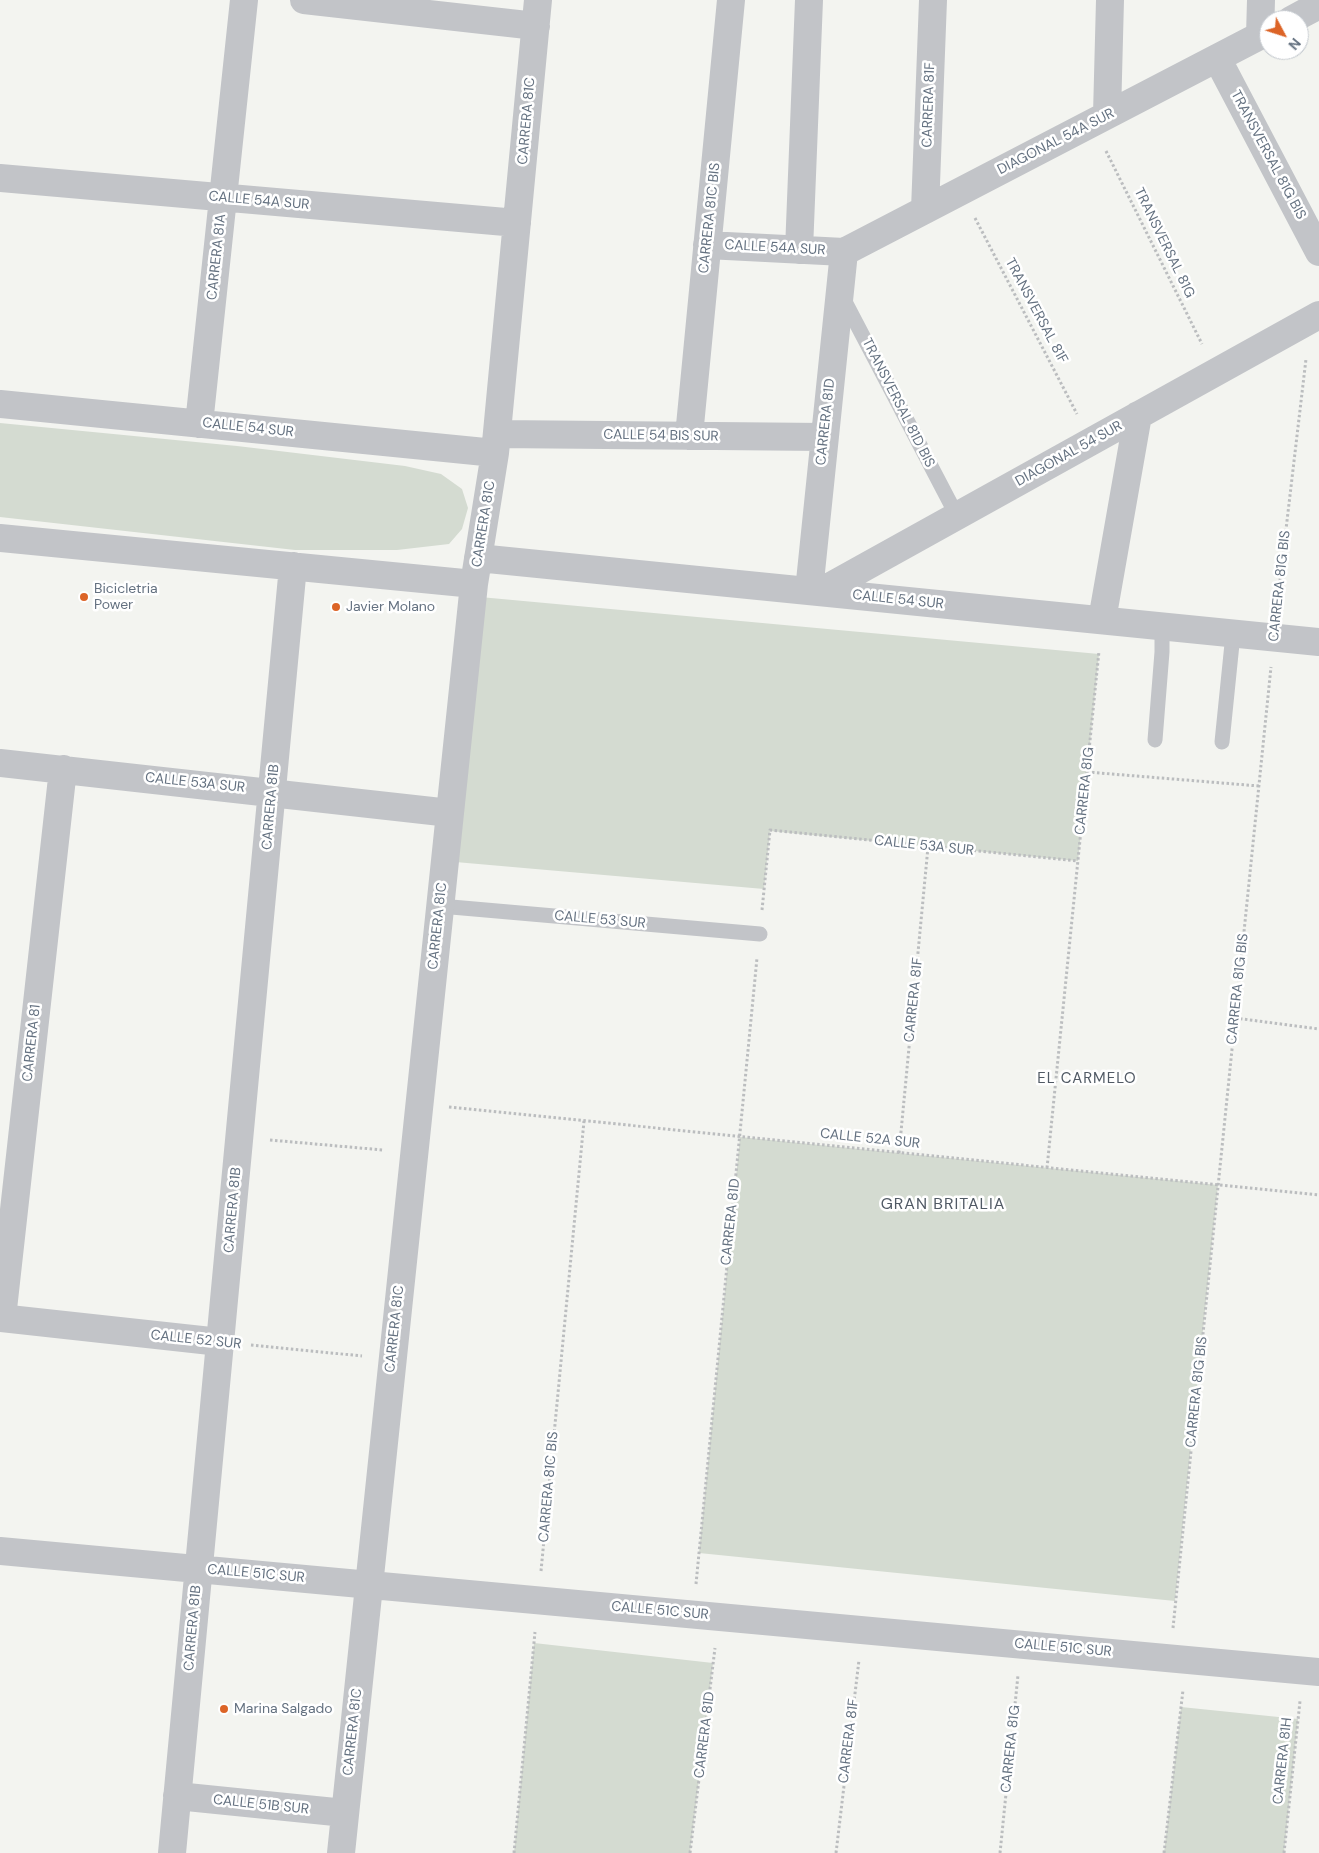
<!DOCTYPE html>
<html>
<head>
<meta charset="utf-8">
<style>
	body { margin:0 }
	#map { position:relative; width:1319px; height:1853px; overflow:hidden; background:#f3f4f0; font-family:"DM Sans",sans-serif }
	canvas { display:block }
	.north { position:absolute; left:1259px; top:10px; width:50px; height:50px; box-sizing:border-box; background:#fff; border:1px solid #c1c6cc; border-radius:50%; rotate:130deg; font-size:14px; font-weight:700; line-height:20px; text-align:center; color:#647180 }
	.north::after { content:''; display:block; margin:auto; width:18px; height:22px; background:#dc6427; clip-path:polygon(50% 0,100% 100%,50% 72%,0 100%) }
</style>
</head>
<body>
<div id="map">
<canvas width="1319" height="1853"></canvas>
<div class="north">N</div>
</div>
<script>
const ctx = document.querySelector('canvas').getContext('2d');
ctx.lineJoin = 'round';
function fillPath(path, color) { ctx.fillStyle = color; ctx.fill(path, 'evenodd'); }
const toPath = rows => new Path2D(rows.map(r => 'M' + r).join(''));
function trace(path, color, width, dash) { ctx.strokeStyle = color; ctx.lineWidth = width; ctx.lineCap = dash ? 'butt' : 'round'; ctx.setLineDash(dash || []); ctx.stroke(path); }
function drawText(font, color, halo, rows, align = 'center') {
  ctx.font = font + ' "DM Sans",sans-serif'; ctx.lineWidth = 5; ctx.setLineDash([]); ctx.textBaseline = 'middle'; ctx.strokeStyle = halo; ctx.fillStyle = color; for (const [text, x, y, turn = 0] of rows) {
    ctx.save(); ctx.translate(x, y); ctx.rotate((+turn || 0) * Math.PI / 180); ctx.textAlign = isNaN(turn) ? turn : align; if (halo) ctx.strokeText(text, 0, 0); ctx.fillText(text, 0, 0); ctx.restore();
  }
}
fillPath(toPath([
	[0,423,237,446,405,466,441,474,462,489,468,508,462,529,449,544,397,550,295,550,0,517],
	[480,597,1099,654,1078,861,770,831,764,889,444,861],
	[740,1137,1218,1185,1175,1601,699,1553],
	[534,1643,713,1663,690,1853,514,1853],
	[1181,1707,1298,1719,1284,1853,1164,1853]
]), '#d4dbd1');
trace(toPath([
	[1106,151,1202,344],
	[975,218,1077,414],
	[1277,606,1306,359],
	[1087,772,1259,786],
	[762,910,770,830,1078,861],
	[1235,1018,1319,1029],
	[449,1107,1319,1195],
	[270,1140,383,1150],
	[899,1153,928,847],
	[1047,1168,1099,651],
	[251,1345,362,1356],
	[541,1571,584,1121],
	[696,1584,757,958],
	[1173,1628,1271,667],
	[514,1853,535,1632],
	[690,1853,715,1648],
	[836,1853,859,1660],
	[1000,1853,1018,1675],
	[1164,1853,1183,1690],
	[1284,1853,1300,1701]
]), '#bbbdbf', 3, [2.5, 2.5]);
trace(toPath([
	[842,296,957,516],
	[1155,740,1162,652,1162,626],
	[1222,742,1233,634],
	[440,906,760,934]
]), '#c2c4c8', 15);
trace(toPath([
	[304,0,536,26],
	[1291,20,1319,5],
	[1260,36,1261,0],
	[1217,58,1319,252],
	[1107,115,1110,0],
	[0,178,517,223],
	[925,210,933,0],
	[707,245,844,252],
	[799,250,809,0],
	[844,252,1269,31],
	[0,404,495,453],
	[199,424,244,0],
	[497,434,824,437],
	[689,436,731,0],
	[0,538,474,584],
	[478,558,1319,642],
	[809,591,844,252],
	[820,592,1319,315],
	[1102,620,1138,415],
	[0,763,450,813],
	[0,1318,220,1342],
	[2,1318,63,769],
	[0,1551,1319,1672],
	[177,1796,345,1813],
	[172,1853,293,566],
	[341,1853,474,584,495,453,538,0]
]), '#c2c4c8', 28);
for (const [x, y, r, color] of [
	[84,597,5,"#dc6427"],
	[336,607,5,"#dc6427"],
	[224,1709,5,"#dc6427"]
]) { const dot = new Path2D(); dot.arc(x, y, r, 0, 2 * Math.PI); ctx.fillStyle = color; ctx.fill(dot); trace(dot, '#fff', 2); }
drawText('14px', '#647180', '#fff', [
	["CARRERA 81F",929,105,-88],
	["CARRERA 81C",527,121,-85],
	["DIAGONAL 54A SUR",1056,142,-27],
	["TRANSVERSAL 81G BIS",1268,155,62],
	["CALLE 54A SUR",259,201,5],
	["CARRERA 81C BIS",710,218,-84],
	["TRANSVERSAL 81G",1164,243,64],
	["CALLE 54A SUR",775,248,3],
	["CARRERA 81A",217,257,-84],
	["TRANSVERSAL 81F",1036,311,62],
	["TRANSVERSAL 81D BIS",898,403,63],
	["CARRERA 81D",826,422,-84],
	["CALLE 54 SUR",248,428,6],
	["CALLE 54 BIS SUR",661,436,1],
	["DIAGONAL 54 SUR",1069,454,-29],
	["CARRERA 81C",484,524,-81],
	["CARRERA 81G BIS",1280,586,-84],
	["CALLE 54 SUR",898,600,6],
	["CALLE 53A SUR",195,783,6],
	["CARRERA 81G",1085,791,-84],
	["CARRERA 81B",271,807,-85],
	["CALLE 53A SUR",924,846,6],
	["CALLE 53 SUR",600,920,5],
	["CARRERA 81C",438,926,-84],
	["CARRERA 81G BIS",1238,989,-84],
	["CARRERA 81F",914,1000,-84],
	["CARRERA 81",32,1043,-84],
	["CALLE 52A SUR",870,1139,6],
	["CARRERA 81B",233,1210,-85],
	["CARRERA 81D",731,1222,-84],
	["CARRERA 81C",395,1329,-84],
	["CALLE 52 SUR",196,1340,6],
	["CARRERA 81G BIS",1197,1392,-84],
	["CARRERA 81C BIS",549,1487,-85],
	["CALLE 51C SUR",256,1574,5],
	["CALLE 51C SUR",660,1611,5],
	["CARRERA 81B",193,1628,-85],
	["CALLE 51C SUR",1063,1648,5],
	["CARRERA 81C",353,1732,-84],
	["CARRERA 81D",705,1735,-83],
	["CARRERA 81F",849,1741,-83],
	["CARRERA 81G",1011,1749,-84],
	["CARRERA 81H",1283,1761,-84],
	["CALLE 51B SUR",261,1805,6]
]);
drawText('14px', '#647180', '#fff', [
	["Bicicletria",94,589],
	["Power",94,605],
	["Javier Molano",346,607],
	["Marina Salgado",234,1709]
], 'left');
ctx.letterSpacing = '1px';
drawText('15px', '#515a65', '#fff', [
	["EL CARMELO",1087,1079]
]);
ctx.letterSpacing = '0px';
ctx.letterSpacing = '1px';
drawText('16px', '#515a65', '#fff', [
	["GRAN BRITALIA",943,1205]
]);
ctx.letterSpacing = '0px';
</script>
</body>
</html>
